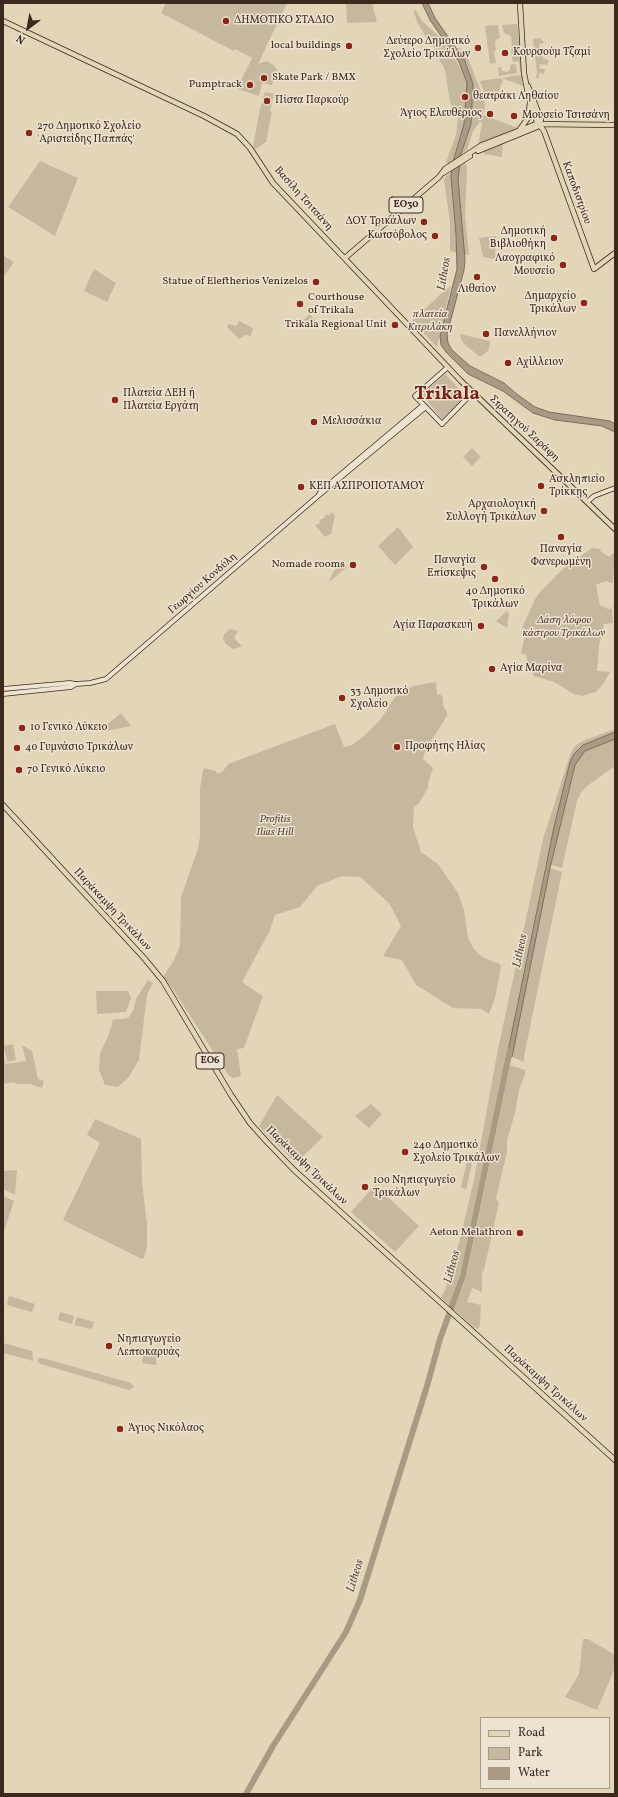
<!DOCTYPE html>
<html>
<head>
<meta charset="utf-8">
<style>
	body { margin:0 }
	#map { position:relative; width:618px; height:1797px; overflow:hidden; background:#e2d5b8; font-family:Vollkorn,serif }
	canvas { display:block }
	.frame { position:absolute; inset:0; border:4px solid #3d281e; pointer-events:none }
	.legend { position:absolute; left:480px; top:1717px; width:130px; height:72px; box-sizing:border-box; background:#ece4d1; border:1px solid #a69989; margin:0; padding:5px 7px; list-style:none; font-size:12px; color:#3d281e }
	.legend li { display:flex; align-items:center; gap:8px; height:20px }
	.legend b { width:20px; border:1px solid #a69989 }
	.north { position:absolute; left:8px; top:8px; width:40px; height:40px; -webkit-text-stroke:3px #ece4d1; paint-order:stroke; rotate:212deg; font-size:11px; font-weight:700; line-height:16px; text-align:center; color:#3d281e }
	.north::after { content:''; display:block; margin:auto; width:14px; height:18px; background:#3d281e; clip-path:polygon(50% 0,100% 100%,50% 72%,0 100%) }
</style>
</head>
<body>
<div id="map">
<canvas width="618" height="1797"></canvas>
<div class="frame"></div>
<ul class="legend">
<li><b style="height:5px;background:#e2d5b8"></b>Road</li>
<li><b style="height:11px;background:#c6b89e"></b>Park</li>
<li><b style="height:11px;background:#aa9a84"></b>Water</li>
</ul>
<div class="north">N</div>
</div>
<script>
const ctx = document.querySelector('canvas').getContext('2d');
ctx.lineJoin = 'round';
function fillPath(path, color) { ctx.fillStyle = color; ctx.fill(path, 'evenodd'); }
const toPath = rows => new Path2D(rows.map(r => 'M' + r).join(''));
function trace(path, color, width, dash) { ctx.strokeStyle = color; ctx.lineWidth = width; ctx.lineCap = dash ? 'butt' : 'round'; ctx.setLineDash(dash || []); ctx.stroke(path); }
function drawText(font, color, halo, rows, align = 'center') {
  ctx.font = font + ' Vollkorn,serif'; ctx.lineWidth = 3; ctx.setLineDash([]); ctx.textBaseline = 'middle'; ctx.strokeStyle = halo; ctx.fillStyle = color; for (const [text, x, y, turn = 0] of rows) {
    ctx.save(); ctx.translate(x, y); ctx.rotate((+turn || 0) * Math.PI / 180); ctx.textAlign = isNaN(turn) ? turn : align; if (halo) ctx.strokeText(text, 0, 0); ctx.fillText(text, 0, 0); ctx.restore();
  }
}
fillPath(toPath([
	[166,3,287,3,258,64,267,61,275,66,277,70,272,85,262,83,259,96,237,89,252,58,235,49,234,51,161,13],
	[346,3,372,3,377,22,347,23],
	[415,9,422,21,444,41,462,71,467,83,464,127,453,160,448,164,446,162,456,135,458,116,450,102,445,70,439,59,441,57,433,46,431,45,418,24,414,13],
	[517,24,522,72,520,72,519,61,513,62,511,50,512,49,511,36,504,33,502,25],
	[498,25,500,38,497,39,495,42,496,49,494,53,496,63,490,64,485,26],
	[541,38,544,43,539,44,539,49,542,53,543,59,549,60,547,65,540,64,540,69,545,69,544,74,539,73,539,78,536,78,537,72,533,39],
	[459,48,466,53,484,99,485,107,483,115,518,128,478,146,482,122,480,122,473,131,467,150,461,154,471,124,473,87,468,66,457,49],
	[514,64,516,65,517,73,499,76,498,67,501,67,502,71,507,72,510,70,510,65],
	[519,75,522,76,523,86,502,78],
	[500,78,503,80,496,99,489,96,487,100,480,81],
	[265,92,274,94,270,111,272,112,266,142,256,149,253,146,260,109],
	[503,144,502,157,484,154,484,151],
	[40,161,78,178,55,236,8,207],
	[465,162,467,168,465,215,469,255,463,254,458,183,459,167],
	[452,172,452,192,457,253,450,251,450,222,444,180,446,176],
	[496,236,495,259,483,257,479,238],
	[3,255,14,262,3,277],
	[94,269,116,283,107,302,84,291],
	[451,286,437,347,412,321,443,292],
	[310,314,316,321,308,329,301,322],
	[239,321,253,328,251,336,246,335,239,339,227,327,229,324,236,326],
	[460,334,490,341,489,350,480,357,464,344,461,339],
	[445,374,467,397,442,419,422,395],
	[472,448,481,457,472,466,463,457],
	[331,512,335,515,331,534,325,537,315,525,319,524,321,519,324,518,326,514,329,516],
	[398,527,413,547,395,565,378,546],
	[592,548,602,549,600,551,601,552,610,557,611,554,615,553,613,583,609,583,608,581,603,582,596,585,596,586,600,605,608,609,612,608,615,605,615,607,612,608,613,623,604,624,599,646,597,671,610,672,604,683,596,692,582,696,574,694,554,682,534,676,528,664,526,654,521,654,526,630,522,628,535,599,540,592,563,569],
	[343,561,347,567,329,582,333,572],
	[507,611,509,614,507,628,496,621],
	[230,629,238,631,234,638,242,646,233,649,226,644,223,639,224,634],
	[436,682,437,695,440,694,443,698,443,706,448,714,426,749,423,759,433,768,428,783,428,788,419,803,414,807,413,827,421,852,438,864,458,893,464,910,468,938,474,949,482,957,500,964,501,967,495,998,489,1014,481,1009,453,1008,416,985,402,960,383,956,401,926,389,903,360,877,342,876,317,886,300,907,275,915,270,930,242,982,263,996,244,1048,237,1049,241,1076,234,1078,229,1076,173,989,163,977,173,962,180,946,181,897,198,849,200,836,200,788,203,771,204,768,216,771,217,774,223,771,228,764,335,724,344,747,352,745,363,737,381,719,395,697,413,686],
	[121,713,131,726,102,732,102,729],
	[615,729,615,732,583,745,570,762,544,872,476,1206,456,1292,450,1306,441,1297,445,1290,460,1239,474,1180,498,1049,543,839,571,752,576,745,585,740],
	[615,739,615,766,587,786,581,793,577,801,562,868,551,865,576,762,585,751],
	[550,868,562,872,524,1056,524,1062,512,1057],
	[148,980,153,983,147,995,139,1060,128,1078,118,1087,105,1085,99,1069,100,1054,110,1031,113,1020,128,1018,133,1011,136,999],
	[96,991,128,991,131,998,126,1012,97,1014],
	[13,1044,16,1060,7,1062,4,1046],
	[22,1045,32,1051,38,1079,44,1081,42,1088,30,1084,17,1084,14,1082,3,1084,3,1056,6,1064,26,1061],
	[510,1065,525,1070,525,1075,519,1090,515,1113,507,1141,507,1152,496,1198,499,1203,483,1274,482,1267,482,1292,472,1288,467,1302,481,1305,480,1325,478,1329,473,1327,454,1309,463,1287,467,1274],
	[277,1095,323,1137,296,1163,263,1131,259,1126],
	[371,1104,382,1114,369,1128,355,1116],
	[95,1119,141,1139,142,1181,147,1225,147,1246,144,1258,142,1259,63,1220,100,1143,87,1135],
	[467,1161,472,1163,466,1190,461,1187],
	[17,1170,15,1195,3,1189,3,1171],
	[375,1185,419,1226,395,1252,351,1212],
	[3,1196,14,1201,3,1234],
	[9,1296,35,1304,32,1312,7,1305],
	[60,1312,74,1316,72,1324,58,1320],
	[77,1317,94,1322,92,1329,74,1325],
	[3,1343,32,1351,33,1361,3,1353],
	[144,1349,157,1350,156,1365,142,1363],
	[39,1358,43,1358,131,1383,134,1387,129,1390,41,1364,38,1362],
	[583,1639,588,1639,615,1655,615,1668,597,1710,565,1697,579,1674]
]), '#c6b89e');
const water = toPath([
	[422,3,428,3,435,18,465,61,473,84,471,124,461,154,458,179,465,259,464,270,447,334,448,343,452,350,470,366,504,383,518,395,535,407,549,412,610,421,615,424,615,432,602,426,555,420,533,413,503,391,468,374,446,352,441,345,440,336,457,269,456,235,451,176,453,162,464,124,467,83,459,62,430,20,422,3],
	[615,732,615,739,585,751,575,765,550,868,512,1057,507,1056,554,827,570,762,574,754,583,745,615,732]
]);
fillPath(water, '#aa9a84');
trace(water, '#7e6c5b', 1);
trace(toPath([
	[246,1794,273,1746,346,1632,360,1600,427,1386,440,1339,463,1276,510,1050]
]), '#aa9a84', 6);
const secondary = toPath([
	[448,367,415,396,442,424,472,393],
	[318,496,321,491,423,405],
	[587,502,594,496,615,488],
	[3,689,70,683,76,684,90,683,106,679,318,496,426,407],
	[3,694,71,687,76,684]
]);
const primary = toPath([
	[520,3,524,73,528,94,537,122,544,131,594,269,615,253],
	[3,21,204,116,237,134,250,148,273,183,461,381,615,529],
	[528,86,541,120,540,124],
	[520,129,528,118,530,103],
	[478,151,537,127,540,124],
	[443,173,470,156],
	[345,258,439,177,445,169,482,145,536,124,615,125],
	[3,805,144,958,163,981,231,1095,250,1123,267,1142,294,1170,615,1460]
]);
trace(secondary, '#3d281e', 5.5);
trace(primary, '#3d281e', 6);
trace(secondary, '#ece4d1', 4);
trace(primary, '#e2d5b8', 4.5);
for (const [x, y, r, color] of [
	[226,21,4,"#8f2418"],
	[349,46,4,"#8f2418"],
	[478,48,4,"#8f2418"],
	[505,53,4,"#8f2418"],
	[264,78,4,"#8f2418"],
	[250,85,4,"#8f2418"],
	[465,97,4,"#8f2418"],
	[267,101,4,"#8f2418"],
	[490,114,4,"#8f2418"],
	[514,116,4,"#8f2418"],
	[29,133,4,"#8f2418"],
	[424,222,4,"#8f2418"],
	[435,236,4,"#8f2418"],
	[554,238,4,"#8f2418"],
	[563,265,4,"#8f2418"],
	[477,277,4,"#8f2418"],
	[316,282,4,"#8f2418"],
	[584,303,4,"#8f2418"],
	[300,304,4,"#8f2418"],
	[395,325,4,"#8f2418"],
	[486,334,4,"#8f2418"],
	[508,363,4,"#8f2418"],
	[115,400,4,"#8f2418"],
	[314,422,4,"#8f2418"],
	[541,486,4,"#8f2418"],
	[301,487,4,"#8f2418"],
	[544,511,4,"#8f2418"],
	[561,537,4,"#8f2418"],
	[353,565,4,"#8f2418"],
	[484,567,4,"#8f2418"],
	[495,579,4,"#8f2418"],
	[481,626,4,"#8f2418"],
	[492,669,4,"#8f2418"],
	[342,698,4,"#8f2418"],
	[22,728,4,"#8f2418"],
	[397,747,4,"#8f2418"],
	[17,748,4,"#8f2418"],
	[19,770,4,"#8f2418"],
	[405,1152,4,"#8f2418"],
	[365,1187,4,"#8f2418"],
	[520,1233,4,"#8f2418"],
	[109,1346,4,"#8f2418"],
	[120,1429,4,"#8f2418"]
]) { const dot = new Path2D(); dot.arc(x, y, r, 0, 2 * Math.PI); ctx.fillStyle = color; ctx.fill(dot); trace(dot, '#ece4d1', 1.5); }
for (const [x, y, w] of [
	[406,205,34],
	[210,1061,28]
]) { const box = new Path2D(); box.roundRect(x - w / 2, y - 8, w, 16, 3); ctx.fillStyle = '#ece4d1'; ctx.fill(box); trace(box, '#3d281e', 1); }
drawText('bold 10px', '#3d281e', null, [
	["ΕΟ30",406,205],
	["ΕΟ6",210,1061]
]);
drawText('11px', '#3d281e', '#ece4d1', [
	["ΔΗΜΟΤΙΚΟ ΣΤΑΔΙΟ",234,21],
	["Δεύτερο Δημοτικό",470,42,"right"],
	["Σχολείο Τρικάλων",470,55,"right"],
	["local buildings",341,46,"right"],
	["Κουρσούμ Τζαμί",513,53],
	["Skate Park / BMX",272,78],
	["Pumptrack",242,85,"right"],
	["θεατράκι Ληθαίου",473,97],
	["Πίστα Παρκούρ",275,101],
	["Άγιος Ελευθέριος",482,114,"right"],
	["Μουσείο Τσιτσάνη",522,116],
	["27ο Δημοτικό Σχολείο",37,127],
	["'Αριστείδης Παππάς'",37,140],
	["ΔΟΥ Τρικάλων",416,222,"right"],
	["Δημοτική",546,232,"right"],
	["Βιβλιοθήκη",546,245,"right"],
	["Κωτσόβολος",427,236,"right"],
	["Λαογραφικό",555,259,"right"],
	["Μουσείο",555,272,"right"],
	["Statue of Eleftherios Venizelos",308,282,"right"],
	["Λιθαίον",477,290,"center"],
	["Δημαρχείο",576,297,"right"],
	["Τρικάλων",576,310,"right"],
	["Courthouse",308,298],
	["of Trikala",308,311],
	["Trikala Regional Unit",387,325,"right"],
	["Πανελλήνιον",494,334],
	["Αχίλλειον",516,363],
	["Πλατεία ΔΕΗ ή",123,394],
	["Πλατεία Εργάτη",123,407],
	["Μελισσάκια",322,422],
	["Ασκληπιείο",549,480],
	["Τρίκκης",549,493],
	["ΚΕΠ ΑΣΠΡΟΠΟΤΑΜΟΥ",309,487],
	["Αρχαιολογική",536,505,"right"],
	["Συλλογή Τρικάλων",536,518,"right"],
	["Παναγία",561,550,"center"],
	["Φανερωμένη",561,563,"center"],
	["Παναγία",476,561,"right"],
	["Επίσκεψις",476,574,"right"],
	["Nomade rooms",345,565,"right"],
	["4ο Δημοτικό",495,592,"center"],
	["Τρικάλων",495,605,"center"],
	["Αγία Παρασκευή",473,626,"right"],
	["Αγία Μαρίνα",500,669],
	["33 Δημοτικό",350,692],
	["Σχολείο",350,705],
	["1ο Γενικό Λύκειο",30,728],
	["Προφήτης Ηλίας",405,747],
	["4ο Γυμνάσιο Τρικάλων",25,748],
	["7ο Γενικό Λύκειο",27,770],
	["24ο Δημοτικό",413,1146],
	["Σχολείο Τρικάλων",413,1159],
	["10ο Νηπιαγωγείο",373,1181],
	["Τρικάλων",373,1194],
	["Aeton Melathron",512,1233,"right"],
	["Νηπιαγωγείο",117,1340],
	["Λεπτοκαρυάς",117,1353],
	["Άγιος Νικόλαος",128,1429]
], 'left');
drawText('11px', '#3d281e', '#ece4d1', [
	["Καποδιστρίου",576,193,70],
	["Βασίλη Τσιτσάνη",303,199,48],
	["Στρατηγού Σαράφη",524,429,43],
	["Γεωργίου Κονδύλη",203,584,-41],
	["Παράκαμψη Τρικάλων",112,910,47],
	["Παράκαμψη Τρικάλων",306,1166,44],
	["Παράκαμψη Τρικάλων",545,1384,42]
]);
drawText('italic 11px', '#584538', '#ece4d1', [
	["πλατεία",430,315],
	["Κιτριλάκη",430,328],
	["Δάση λόφου",564,621],
	["κάστρου Τρικάλων",564,634],
	["Profitis",275,820],
	["Ilias Hill",275,833]
]);
drawText('italic 12px', '#5e4a3d', '#ece4d1', [
	["Litheos",445,274,-80],
	["Litheos",521,951,-78],
	["Litheos",453,1267,-75],
	["Litheos",356,1576,-73]
]);
drawText('bold 19px', '#7a1f14', '#ece4d1', [
	["Trikala",447,396]
]);
</script>
</body>
</html>
